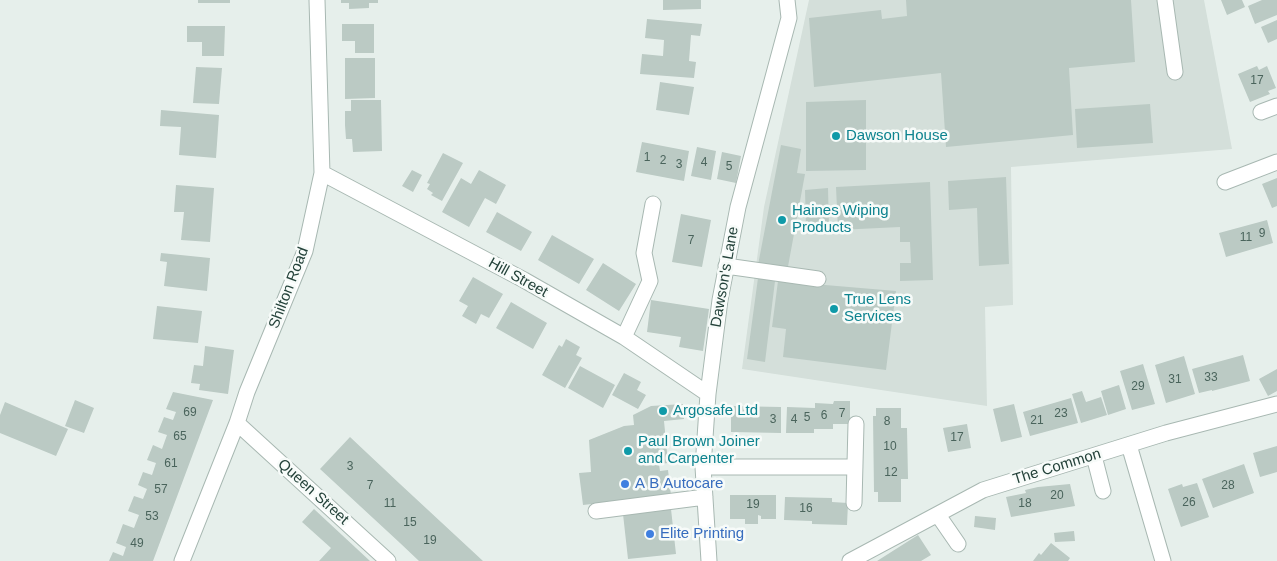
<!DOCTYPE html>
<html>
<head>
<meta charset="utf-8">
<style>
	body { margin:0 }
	canvas { display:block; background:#e6efeb }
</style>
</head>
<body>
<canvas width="1277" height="561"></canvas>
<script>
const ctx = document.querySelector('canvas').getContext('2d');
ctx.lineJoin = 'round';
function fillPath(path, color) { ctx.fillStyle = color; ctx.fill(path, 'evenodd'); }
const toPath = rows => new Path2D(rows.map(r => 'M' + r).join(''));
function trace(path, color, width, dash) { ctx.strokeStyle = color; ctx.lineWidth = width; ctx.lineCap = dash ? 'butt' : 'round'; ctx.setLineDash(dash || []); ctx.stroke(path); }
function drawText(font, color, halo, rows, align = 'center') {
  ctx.font = font + ' Arial,sans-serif'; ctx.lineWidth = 5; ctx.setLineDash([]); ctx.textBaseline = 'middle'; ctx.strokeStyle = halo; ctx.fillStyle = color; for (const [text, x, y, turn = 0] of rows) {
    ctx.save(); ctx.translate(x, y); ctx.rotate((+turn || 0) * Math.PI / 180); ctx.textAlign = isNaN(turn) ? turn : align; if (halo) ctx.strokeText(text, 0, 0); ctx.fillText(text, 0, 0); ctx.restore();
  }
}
fillPath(toPath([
	[809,0,1204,0,1232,149,1011,167,1013,305,985,307,987,406,742,369,764,207]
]), '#d4dfda');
fillPath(toPath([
	[198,0,230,0,230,3,198,3],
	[341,0,378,0,378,3,369,3,369,8,349,9,349,3,341,3],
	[663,0,701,0,701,9,663,10],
	[906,0,1131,0,1135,62,1069,68,1073,135,946,147,941,73,814,87,809,18,881,10,882,19,907,16],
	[1221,0,1242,0,1245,7,1227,15],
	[1262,0,1277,0,1277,15,1255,24,1248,6],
	[647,19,702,24,700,36,691,35,689,61,696,62,694,78,640,74,642,54,663,56,664,40,645,38],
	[1277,20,1277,39,1268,43,1261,27],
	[342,24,374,24,374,53,355,53,355,41,342,41],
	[187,26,225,26,224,56,202,56,202,42,187,42],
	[345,58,375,58,375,98,345,99],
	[1257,66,1259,70,1267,66,1276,88,1268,91,1270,94,1250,102,1238,74],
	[196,67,222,68,219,104,193,103],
	[660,82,694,87,689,115,656,110],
	[351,100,381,100,382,151,353,152,352,139,346,139,345,125,345,111,351,111],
	[866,100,866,170,806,171,806,102],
	[1150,104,1153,143,1077,148,1075,109],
	[161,110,219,115,216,158,179,155,181,127,160,126],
	[642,142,689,151,684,181,636,172],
	[781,145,801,149,797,173,805,174,787,272,758,265],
	[697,147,716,151,711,180,691,176],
	[722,152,741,156,736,183,717,179],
	[443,153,463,163,442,201,431,195,433,193,427,189,430,184,427,183],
	[412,170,422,175,413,192,402,186],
	[479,170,506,185,496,204,485,198,469,227,442,212,461,178,471,184],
	[1006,177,1009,264,979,266,977,208,949,210,948,181],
	[1277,178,1277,206,1272,208,1262,184],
	[930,182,933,280,900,281,900,263,911,263,910,242,900,242,900,227,838,230,836,187],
	[176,185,214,188,210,242,181,240,184,212,174,212],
	[828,188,829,228,806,229,805,190],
	[497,212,532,232,521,251,486,232],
	[681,214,711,220,702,267,672,262],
	[1267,220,1273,243,1226,257,1219,233],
	[552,235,594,259,579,284,538,260],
	[161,253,210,258,207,291,164,286,167,262,160,261],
	[603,263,636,284,619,311,586,290],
	[473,277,503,294,489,318,481,314,476,324,462,316,468,306,459,301],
	[758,278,775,281,765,362,747,359],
	[778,281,896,291,886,370,783,357,786,329,772,327],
	[651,300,709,309,703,351,679,347,681,337,647,332],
	[511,302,547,323,533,349,496,328],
	[157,306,202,311,198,343,153,339],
	[566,339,580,347,576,355,582,358,565,388,542,375,559,345,562,347],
	[205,346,234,350,228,394,199,390,200,384,191,383,194,365,203,366],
	[1243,355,1250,381,1212,391,1212,390,1199,393,1192,369],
	[1184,356,1195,394,1166,403,1155,365],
	[1143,364,1155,404,1132,410,1120,371],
	[580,366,615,385,603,408,568,388],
	[1277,369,1277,391,1268,396,1259,379],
	[624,373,641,382,637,390,646,395,638,409,612,395],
	[1119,385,1126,409,1108,415,1101,391],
	[1082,391,1086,402,1101,397,1107,415,1081,423,1072,394],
	[173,392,213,400,153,561,109,561,113,552,123,556,126,547,116,543,123,524,134,528,139,515,128,511,134,496,143,499,147,489,138,485,143,472,152,475,156,463,147,460,153,445,162,449,167,435,158,432,164,417,173,420,176,412,166,409],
	[1071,398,1078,423,1030,436,1023,412],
	[75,400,94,408,84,433,65,426],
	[834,401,850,401,850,424,833,424,833,429,814,429,814,433,786,433,787,407,815,408,815,403,833,404],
	[5,402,68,429,56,456,0,433,0,415],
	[683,404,684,419,664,421,668,463,659,464,660,471,668,470,671,495,583,505,579,473,591,472,589,440,624,426,634,425,633,415,651,406],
	[1014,404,1022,437,1001,442,993,409],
	[731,406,781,407,781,433,731,432],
	[876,408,901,408,901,428,907,428,908,479,901,479,901,502,878,502,878,492,874,492,873,416,876,416],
	[967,424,971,448,948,452,943,428],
	[350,437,400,484,483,561,419,561,400,543,320,469],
	[1277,446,1277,472,1260,477,1253,453],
	[1244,464,1254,493,1213,508,1202,479],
	[1197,483,1209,517,1181,527,1168,489,1182,484,1183,487],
	[1070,484,1075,506,1011,517,1006,497,1026,493,1025,490,1038,487],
	[730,495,776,495,776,519,761,519,761,516,758,515,758,524,745,524,745,519,730,519],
	[785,497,832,498,832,502,848,503,847,525,812,524,812,521,784,520],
	[314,509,370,561,319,561,331,548,302,522],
	[671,509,676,554,628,559,623,514],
	[975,516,996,518,995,530,974,527],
	[1074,531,1075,541,1055,542,1054,533],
	[918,535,931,555,921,561,877,561],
	[1051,543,1070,558,1068,561,1033,561,1039,553,1041,555]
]), '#bbcac4');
const minor = toPath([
	[1165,0,1175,72],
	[1261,112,1277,106],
	[322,173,524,280,624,337,708,394],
	[1225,182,1277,162],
	[726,266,818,279],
	[624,337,650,281,644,253,653,204],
	[237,423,388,561],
	[1129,445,1163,561],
	[1094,456,1103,491],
	[703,467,855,467],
	[854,503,856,424],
	[596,511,705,497],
	[938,515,958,544],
	[182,561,237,423,247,392,305,251,322,173,317,0],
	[709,561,703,467,708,394,720,300,738,207,789,18,787,0],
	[850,561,983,490,1166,433,1277,404]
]);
trace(minor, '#a8b8b2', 17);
trace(minor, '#fff', 15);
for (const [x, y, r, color] of [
	[836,136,5,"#0f9aa8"],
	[782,220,5,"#0f9aa8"],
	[834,309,5,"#0f9aa8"],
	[663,411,5,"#0f9aa8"],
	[628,451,5,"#0f9aa8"],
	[625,484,5,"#3f7fe0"],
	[650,534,5,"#3f7fe0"]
]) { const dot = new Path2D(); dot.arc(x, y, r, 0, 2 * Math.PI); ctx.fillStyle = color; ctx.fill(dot); trace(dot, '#f7fbf9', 2); }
drawText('12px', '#4a645c', null, [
	["17",1257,81],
	["1",647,158],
	["2",663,161],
	["4",704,163],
	["3",679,165],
	["5",729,167],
	["9",1262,234],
	["11",1246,238],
	["7",691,241],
	["33",1211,378],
	["31",1175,380],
	["29",1138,387],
	["69",190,413],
	["7",842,414],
	["23",1061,414],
	["6",824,416],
	["5",807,418],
	["3",773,420],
	["4",794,420],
	["21",1037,421],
	["8",887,422],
	["65",180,437],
	["17",957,438],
	["10",890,447],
	["61",171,464],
	["3",350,467],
	["12",891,473],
	["7",370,486],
	["28",1228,486],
	["57",161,490],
	["20",1057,496],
	["26",1189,503],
	["11",390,504],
	["18",1025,504],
	["19",753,505],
	["16",806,509],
	["53",152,517],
	["15",410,523],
	["19",430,541],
	["49",137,544]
]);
drawText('15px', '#0d838f', '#f7fbf9', [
	["Dawson House",846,136],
	["Haines Wiping",792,211],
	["Products",792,228],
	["True Lens",844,300],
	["Services",844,317],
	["Argosafe Ltd",673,411],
	["Paul Brown Joiner",638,442],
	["and Carpenter",638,459]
], 'left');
drawText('15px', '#24423a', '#f7fbf9', [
	["Dawson's Lane",725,277,-80],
	["Hill Street",518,278,29],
	["Shilton Road",289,288,-69],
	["The Common",1057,467,-17],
	["Queen Street",313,492,42]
]);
drawText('15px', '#366cbe', '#f7fbf9', [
	["A B Autocare",635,484],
	["Elite Printing",660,534]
], 'left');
</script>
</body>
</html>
